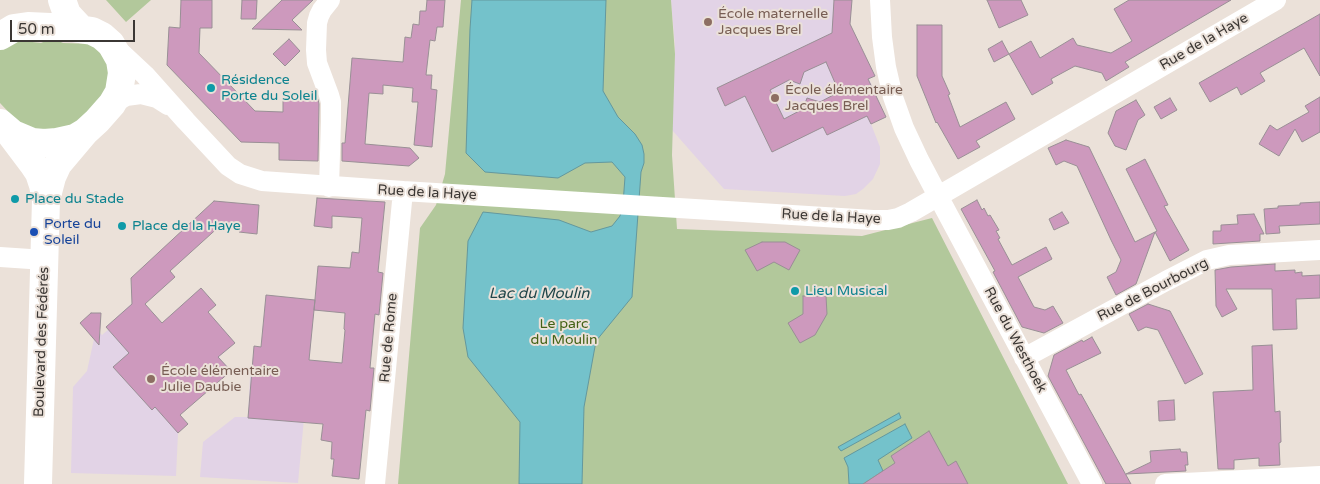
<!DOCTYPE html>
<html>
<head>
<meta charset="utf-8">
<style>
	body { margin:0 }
	#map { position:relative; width:1320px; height:484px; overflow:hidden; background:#ebe1d9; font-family:"Varela Round",sans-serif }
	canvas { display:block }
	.scale { position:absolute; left:10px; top:20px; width:125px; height:22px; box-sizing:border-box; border:2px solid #3b3734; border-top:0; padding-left:6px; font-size:15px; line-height:18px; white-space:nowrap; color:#3b3734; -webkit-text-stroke:4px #ebe1d9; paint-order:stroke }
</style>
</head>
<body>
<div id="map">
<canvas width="1320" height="484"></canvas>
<div class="scale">50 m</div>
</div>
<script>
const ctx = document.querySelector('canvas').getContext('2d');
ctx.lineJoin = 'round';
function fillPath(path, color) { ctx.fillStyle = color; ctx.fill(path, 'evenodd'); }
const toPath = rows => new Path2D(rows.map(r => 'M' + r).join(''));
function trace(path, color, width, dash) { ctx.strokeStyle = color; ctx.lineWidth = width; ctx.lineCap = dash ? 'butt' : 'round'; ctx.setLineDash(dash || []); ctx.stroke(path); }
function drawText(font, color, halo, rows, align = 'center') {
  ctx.font = font + ' "Varela Round",sans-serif'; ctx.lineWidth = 4; ctx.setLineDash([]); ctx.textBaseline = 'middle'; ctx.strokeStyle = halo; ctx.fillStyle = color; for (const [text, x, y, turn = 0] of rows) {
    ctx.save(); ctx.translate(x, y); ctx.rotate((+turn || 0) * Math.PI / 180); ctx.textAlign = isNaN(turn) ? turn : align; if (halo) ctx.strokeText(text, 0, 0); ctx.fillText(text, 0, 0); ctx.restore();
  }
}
fillPath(toPath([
	[671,0,852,0,850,24,875,76,869,79,886,117,871,124,880,147,880,164,873,179,863,189,856,194,845,196,724,189,672,130,675,45],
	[201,288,216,305,206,314,218,323,235,343,219,357,231,371,180,415,188,424,178,433,176,476,71,473,73,387,87,371,94,339,100,333,102,335,109,329,107,326,139,297,162,323],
	[266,295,315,300,298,483,200,477,203,442,235,417,248,417,250,376,251,376,254,346,274,348,262,334]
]), '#e2d3e6');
fillPath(toPath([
	[106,0,151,0,126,22],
	[461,0,671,0,675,54,672,155,677,229,862,236,932,218,1068,484,398,484,420,228,436,205,445,174],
	[50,39,54,39,63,43,94,44,116,76,84,123,45,134,17,121,0,103,0,45,15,40,41,43]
]), '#b2c89b');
const water = toPath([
	[472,0,606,0,603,91,618,117,635,134,642,145,644,154,644,163,641,172,632,297,596,341,584,407,582,484,519,484,520,422,468,357,463,328,468,241,483,212,559,220,591,232,612,226,620,216,623,204,625,177,612,162,585,163,558,178,485,172,466,153,470,29,472,0],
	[899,413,901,418,841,451,838,447,899,413],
	[905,424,912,438,878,460,883,471,865,483,865,484,849,484,848,467,844,458,905,424]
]);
fillPath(water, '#74c2cb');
trace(water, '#63989e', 1);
const building = toPath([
	[181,0,212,0,212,28,200,28,199,53,255,111,283,112,283,98,318,99,319,104,318,161,279,160,279,143,241,142,167,65,169,27,180,28,181,0],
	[242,0,257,0,256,19,241,19,242,0],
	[282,0,313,0,292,20,302,30,252,29,282,0],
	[427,0,445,0,443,27,437,27,435,41,430,40,426,75,432,75,431,89,437,90,432,147,414,145,418,102,412,102,413,88,383,85,383,94,369,93,365,144,410,148,419,158,409,166,342,161,342,143,345,143,352,58,403,62,405,37,411,38,413,24,419,25,420,11,426,11,427,0],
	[834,0,852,0,850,24,875,76,868,79,886,117,871,124,867,116,827,135,823,127,772,152,745,96,725,106,717,88,832,33,834,0],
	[826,62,839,92,820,102,807,98,803,109,784,119,770,90,789,80,800,84,804,72,826,62],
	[987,0,1021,0,1028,15,999,28,987,0],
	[1129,0,1231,0,1125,62,1129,67,1106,81,1102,73,1075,66,1051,79,1053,83,1032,95,1009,54,1031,41,1040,58,1073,38,1077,45,1111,53,1132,41,1114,9,1129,0],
	[1320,14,1320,76,1304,48,1260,73,1265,81,1241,95,1237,87,1210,102,1199,83,1320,14],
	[917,25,942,25,942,76,950,94,948,95,960,127,1006,102,1015,119,976,141,980,147,958,159,937,122,936,123,917,76,917,25],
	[289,39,300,51,285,66,273,54,289,39],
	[1002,41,1009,54,994,62,988,49,1002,41],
	[1320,97,1320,132,1302,142,1295,129,1279,156,1259,144,1270,125,1277,130,1309,112,1305,106,1320,97],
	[1170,98,1177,110,1161,119,1154,107,1170,98],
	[1136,100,1145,115,1138,120,1126,150,1115,146,1108,133,1116,111,1136,100],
	[1066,140,1089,147,1135,242,1157,231,1126,169,1145,159,1168,205,1164,206,1189,250,1170,261,1155,232,1136,284,1116,295,1107,277,1116,272,1121,260,1111,240,1077,166,1064,161,1056,165,1048,148,1066,140],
	[317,198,385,202,378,272,383,273,379,315,375,314,370,368,374,368,370,411,366,410,359,479,332,476,334,459,331,459,332,442,321,440,323,424,248,418,254,346,261,347,266,295,315,300,309,360,342,363,345,330,344,329,345,313,314,310,318,266,350,268,352,252,359,253,362,218,332,216,332,228,314,226,317,198],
	[977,200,982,210,984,208,988,216,990,215,999,230,996,231,1000,238,998,239,1012,265,1046,247,1052,259,1018,277,1034,307,1045,310,1053,306,1063,323,1044,333,1022,327,993,272,995,271,961,209,977,200],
	[214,201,259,205,257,234,239,232,240,225,222,224,170,271,175,277,145,304,162,323,201,288,216,305,208,312,235,343,218,357,231,371,180,415,188,424,178,433,155,407,152,410,113,367,129,353,106,327,132,304,131,278,214,201],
	[1320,202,1320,224,1279,226,1280,233,1266,234,1264,209,1278,208,1278,206,1300,205,1300,203,1320,202],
	[1062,212,1069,223,1054,230,1049,219,1062,212],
	[1254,214,1264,234,1260,234,1260,241,1213,244,1213,231,1221,231,1221,225,1238,224,1237,215,1254,214],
	[762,242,785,242,800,250,789,270,774,262,757,271,745,250,762,242],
	[1275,264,1275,271,1295,270,1295,273,1302,272,1302,276,1320,275,1320,298,1296,299,1297,329,1273,330,1272,289,1226,289,1237,309,1222,317,1216,306,1215,270,1231,267,1275,264],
	[803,296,826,296,827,314,815,335,800,343,788,323,803,314,803,296],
	[1148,304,1170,311,1203,374,1185,384,1158,330,1146,327,1138,331,1129,314,1148,304],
	[91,313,101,313,99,345,80,323,91,313],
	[1092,337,1101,353,1066,370,1079,395,1081,394,1131,484,1106,484,1048,376,1054,355,1082,340,1083,342,1092,337],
	[1272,345,1275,412,1280,411,1281,442,1279,443,1280,465,1259,466,1259,458,1234,460,1234,469,1218,469,1213,392,1253,390,1252,346,1272,345],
	[1174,400,1175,420,1159,421,1158,401,1174,400],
	[929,431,948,466,956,461,968,484,863,484,895,463,891,456,929,431],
	[1180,449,1181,452,1187,452,1188,465,1185,465,1186,471,1126,474,1151,462,1150,451,1180,449]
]);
fillPath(building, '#cd99bd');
trace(building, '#998f95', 1);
trace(toPath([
	[880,0,882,37,886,67,893,97,904,128,919,160,938,196,1092,484],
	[115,47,145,75,186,121,228,166,240,174,262,181,403,191,873,220,888,220,898,218,911,212,1276,0],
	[112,104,126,96,141,94,157,98,168,105],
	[329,187,331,121,331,102,329,95,317,63,316,50,317,23,319,16,322,10,330,0],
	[0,257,45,260],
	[1024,358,1166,281,1207,260,1229,255,1320,250],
	[375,484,403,191],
	[1165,484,1320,476]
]), '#fff', 20);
trace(toPath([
	[62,0,67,14,81,29],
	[0,36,14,28,28,26,72,28,92,31,102,36,111,44,120,60,122,73,119,92,112,104,97,121,85,132,75,138,57,142,44,143,32,142,13,134,0,123],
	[8,131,33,164,39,173,43,185,46,200],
	[38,484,46,200,52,177,58,164,85,132]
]), '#fff', 28);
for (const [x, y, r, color] of [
	[708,22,5,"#8d6e63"],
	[211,88,5,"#0f9aa8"],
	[775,98,5,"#8d6e63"],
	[15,199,5,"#0f9aa8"],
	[122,226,5,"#0f9aa8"],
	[34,232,5,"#1a4fb4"],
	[795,291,5,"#0f9aa8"],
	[151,379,5,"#8d6e63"]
]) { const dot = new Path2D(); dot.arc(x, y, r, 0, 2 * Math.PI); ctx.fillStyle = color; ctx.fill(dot); trace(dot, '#ebe1d9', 2); }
drawText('14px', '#785e54', '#ebe1d9', [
	["École maternelle",718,14],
	["Jacques Brel",718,30],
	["École élémentaire",785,90],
	["Jacques Brel",785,106],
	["École élémentaire",161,371],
	["Julie Daubie",161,387]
], 'left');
drawText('14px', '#3b3734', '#ebe1d9', [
	["Rue de la Haye",1204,42,-30],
	["Rue de la Haye",427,193,3],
	["Rue de la Haye",831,217,3],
	["Rue de Bourbourg",1153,290,-27],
	["Rue de Rome",389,338,-85],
	["Rue du Westhoek",1015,340,62],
	["Boulevard des Fédérés",42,342,-88]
]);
drawText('14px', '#0d838f', '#ebe1d9', [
	["Résidence",221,80],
	["Porte du Soleil",221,96],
	["Place du Stade",25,199],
	["Place de la Haye",132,226],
	["Lieu Musical",805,291]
], 'left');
drawText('14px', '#164399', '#ebe1d9', [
	["Porte du",44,224],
	["Soleil",44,240]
], 'left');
drawText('14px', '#436216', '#ebe1d9', [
	["Le parc",564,324],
	["du Moulin",564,340]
]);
drawText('italic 15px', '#1f4549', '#ebe1d9', [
	["Lac du Moulin",539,294]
]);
</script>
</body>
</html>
